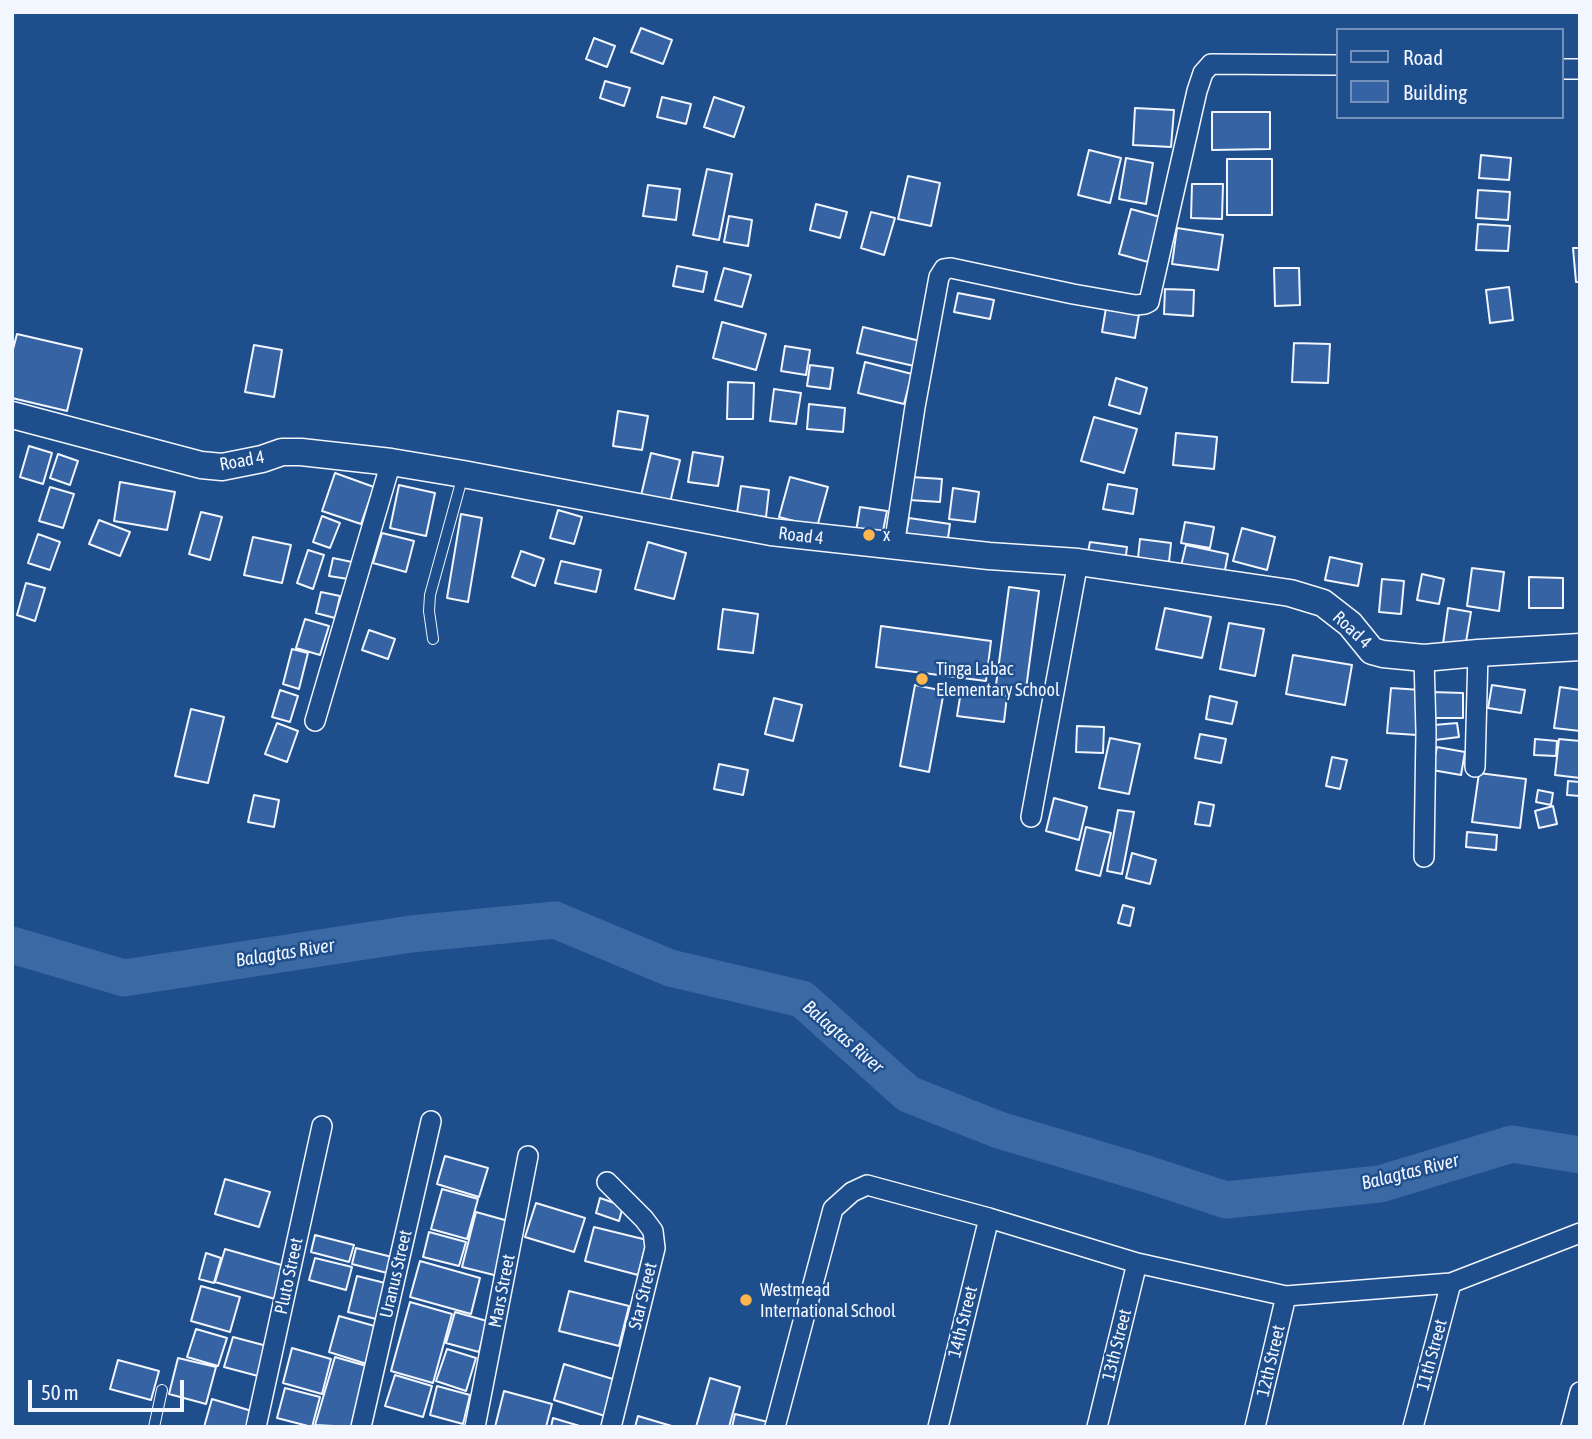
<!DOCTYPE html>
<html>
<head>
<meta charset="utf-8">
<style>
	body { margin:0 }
	#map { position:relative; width:1592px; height:1439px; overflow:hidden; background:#1f4e8c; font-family:"Asap Condensed",sans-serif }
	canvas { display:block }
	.frame { position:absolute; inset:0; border:14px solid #f2f6ff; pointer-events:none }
	.legend { position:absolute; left:1336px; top:28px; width:228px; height:91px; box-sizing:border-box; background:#1f4e8c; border:2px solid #7391ba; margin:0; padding:9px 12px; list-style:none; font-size:21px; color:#f2f6ff }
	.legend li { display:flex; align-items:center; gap:14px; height:35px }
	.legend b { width:35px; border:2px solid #7391ba }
	.scale { position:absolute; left:28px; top:1380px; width:156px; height:32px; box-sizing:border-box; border:4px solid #f2f6ff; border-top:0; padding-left:9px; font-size:21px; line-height:24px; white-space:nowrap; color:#f2f6ff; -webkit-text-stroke:5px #1f4e8c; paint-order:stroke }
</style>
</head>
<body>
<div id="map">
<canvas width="1592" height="1439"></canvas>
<div class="frame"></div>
<ul class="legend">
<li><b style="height:9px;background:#1f4e8c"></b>Road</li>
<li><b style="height:19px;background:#3563a3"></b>Building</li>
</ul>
<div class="scale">50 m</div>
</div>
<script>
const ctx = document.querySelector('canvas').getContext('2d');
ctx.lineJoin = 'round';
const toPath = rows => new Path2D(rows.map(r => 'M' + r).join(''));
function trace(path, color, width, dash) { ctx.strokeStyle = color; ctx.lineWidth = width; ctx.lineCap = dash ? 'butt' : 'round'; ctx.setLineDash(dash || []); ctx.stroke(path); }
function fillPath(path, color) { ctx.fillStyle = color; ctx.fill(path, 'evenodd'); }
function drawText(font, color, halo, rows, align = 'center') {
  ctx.font = font + ' "Asap Condensed",sans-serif'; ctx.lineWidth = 5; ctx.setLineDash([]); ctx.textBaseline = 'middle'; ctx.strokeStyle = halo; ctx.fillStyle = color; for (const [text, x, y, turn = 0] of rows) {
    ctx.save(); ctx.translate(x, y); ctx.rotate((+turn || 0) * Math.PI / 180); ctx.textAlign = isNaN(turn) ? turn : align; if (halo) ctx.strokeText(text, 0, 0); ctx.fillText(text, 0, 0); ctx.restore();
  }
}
trace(toPath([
	[12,945,124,978,411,934,555,920,670,968,802,999,908,1094,999,1130,1147,1174,1226,1200,1380,1184,1512,1144,1580,1155]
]), '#3b69a3', 37);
const building = toPath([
	[641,28,672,40,663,64,631,52,641,28],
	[594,38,615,46,607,67,586,59,594,38],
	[605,81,630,88,624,106,600,98,605,81],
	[662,97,691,104,686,124,657,117,662,97],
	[714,97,744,107,734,137,704,127,714,97],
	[1135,108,1174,110,1171,147,1133,145,1135,108],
	[1212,112,1270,112,1270,149,1212,150,1212,112],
	[1089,150,1121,158,1110,203,1078,195,1089,150],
	[1481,155,1511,158,1509,180,1479,178,1481,155],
	[1126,158,1153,163,1146,204,1119,199,1126,158],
	[1227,159,1272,159,1272,215,1227,215,1227,159],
	[707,169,732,174,719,240,693,235,707,169],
	[908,176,940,183,931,226,898,219,908,176],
	[1192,184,1223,184,1222,219,1191,218,1192,184],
	[648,185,680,189,676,220,643,216,648,185],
	[1478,190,1510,192,1508,220,1476,218,1478,190],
	[816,204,847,212,840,238,810,230,816,204],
	[1131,209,1160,217,1148,262,1119,254,1131,209],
	[871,212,895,218,884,255,861,248,871,212],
	[729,216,752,220,748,246,724,242,729,216],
	[1478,224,1510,226,1508,251,1476,250,1478,224],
	[1177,228,1223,235,1218,270,1172,264,1177,228],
	[1573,248,1580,248,1580,282,1576,282,1573,248],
	[677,266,707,272,703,292,673,286,677,266],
	[724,268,751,275,742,307,715,300,724,268],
	[1274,268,1299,268,1300,305,1275,306,1274,268],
	[1509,287,1513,320,1490,323,1486,290,1509,287],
	[1165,289,1194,290,1193,316,1164,314,1165,289],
	[958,293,994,300,990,319,954,312,958,293],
	[1106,308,1139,314,1135,338,1102,332,1106,308],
	[722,322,766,334,756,370,713,358,722,322],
	[863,327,920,341,914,366,857,353,863,327],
	[17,334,82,349,67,411,12,398,12,353,17,334],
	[1294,343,1330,344,1328,383,1292,382,1294,343],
	[254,345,282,350,274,397,245,392,254,345],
	[785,346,810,350,806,375,781,371,785,346],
	[865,362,912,374,904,404,858,393,865,362],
	[810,365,833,368,830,389,807,386,810,365],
	[1116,378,1147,388,1140,414,1109,405,1116,378],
	[728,382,754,383,753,419,727,419,728,382],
	[774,389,801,393,796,424,770,421,774,389],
	[809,404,845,408,843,432,807,429,809,404],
	[618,411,648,416,642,450,613,446,618,411],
	[1094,417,1137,429,1124,473,1081,461,1094,417],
	[1176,433,1217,437,1214,469,1173,465,1176,433],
	[29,446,52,453,43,484,20,477,29,446],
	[693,452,723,457,718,486,688,482,693,452],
	[651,453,680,460,669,507,640,500,651,453],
	[58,454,78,461,70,485,50,478,58,454],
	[335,473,374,487,361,524,322,511,335,473],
	[790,477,828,487,817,527,779,517,790,477],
	[911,477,942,479,940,502,909,500,911,477],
	[120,482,175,492,167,530,114,521,120,482],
	[1108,484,1137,489,1133,514,1103,509,1108,484],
	[399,485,435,493,426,536,390,528,399,485],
	[741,486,769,490,766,517,737,513,741,486],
	[50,487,74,494,63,528,39,521,50,487],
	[953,488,979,492,975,522,949,519,953,488],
	[860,507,887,511,882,536,856,532,860,507],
	[558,510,582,517,574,544,550,538,558,510],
	[201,512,222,517,210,560,189,554,201,512],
	[461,514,482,518,468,602,447,598,461,514],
	[322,516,340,523,330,548,313,542,322,516],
	[909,518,950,524,947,545,905,539,909,518],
	[99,520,130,532,120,556,89,544,99,520],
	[1185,522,1214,527,1210,548,1181,543,1185,522],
	[1242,528,1275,537,1267,570,1233,561,1242,528],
	[382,533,414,541,406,572,373,563,382,533],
	[38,534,60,542,50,570,28,563,38,534],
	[253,537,291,545,282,583,244,575,253,537],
	[1140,539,1171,543,1169,562,1138,558,1140,539],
	[648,542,686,553,674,599,635,589,648,542],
	[1090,542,1127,547,1125,563,1087,557,1090,542],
	[1186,545,1228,554,1224,575,1181,566,1186,545],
	[308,550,324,555,313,589,297,583,308,550],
	[521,551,544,559,535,586,512,577,521,551],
	[1330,557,1362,564,1358,586,1325,580,1330,557],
	[333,558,352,562,348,579,329,576,333,558],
	[561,561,601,570,596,592,555,583,561,561],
	[1472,568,1504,572,1499,611,1467,606,1472,568],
	[1422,574,1444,579,1439,604,1417,600,1422,574],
	[1529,577,1563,578,1563,608,1529,608,1529,577],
	[1382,579,1404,581,1401,614,1379,612,1382,579],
	[26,583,45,588,35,621,17,615,26,583],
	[1009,587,1039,591,1026,689,996,685,1009,587],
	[321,592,340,596,335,618,316,613,321,592],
	[1165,608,1211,617,1202,658,1156,649,1165,608],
	[1448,608,1471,612,1465,648,1443,644,1448,608],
	[723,609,758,614,753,653,718,649,723,609],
	[305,619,329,626,320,655,296,648,305,619],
	[1229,623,1264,629,1255,676,1220,669,1229,623],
	[881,626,991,641,986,681,876,667,881,626],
	[369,630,395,639,388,659,362,650,369,630],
	[292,649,308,653,299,689,283,684,292,649],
	[1293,655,1352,665,1345,705,1286,694,1293,655],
	[915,685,944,691,929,772,900,766,915,685],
	[1492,685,1525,690,1521,713,1488,708,1492,685],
	[1560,687,1580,690,1580,731,1554,728,1560,687],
	[1391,688,1421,690,1417,735,1387,733,1391,688],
	[280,690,298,696,290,722,272,717,280,690],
	[961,691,1007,696,1004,722,957,716,961,691],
	[1432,692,1463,693,1463,718,1432,718,1432,692],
	[1210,696,1237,702,1232,724,1206,719,1210,696],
	[774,698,802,705,793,741,765,734,774,698],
	[191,709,224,717,208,783,175,776,191,709],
	[277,723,298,731,287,762,265,754,277,723],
	[1457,723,1459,737,1435,740,1434,725,1457,723],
	[1077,726,1104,727,1103,753,1076,752,1077,726],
	[1200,734,1226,739,1221,763,1195,758,1200,734],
	[1110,738,1140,744,1129,794,1099,788,1110,738],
	[1535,739,1557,741,1556,756,1534,755,1535,739],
	[1559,739,1580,741,1580,778,1555,775,1559,739],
	[1437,747,1465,752,1461,775,1432,770,1437,747],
	[1332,757,1347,760,1340,789,1326,786,1332,757],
	[719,764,748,770,743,795,714,789,719,764],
	[1479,773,1526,779,1520,828,1472,822,1479,773],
	[1568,781,1580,782,1580,796,1567,795,1568,781],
	[1538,790,1553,793,1551,805,1536,802,1538,790],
	[254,795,279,800,274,827,248,822,254,795],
	[1054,798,1087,807,1079,840,1046,831,1054,798],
	[1199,802,1214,805,1210,826,1195,824,1199,802],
	[1553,806,1557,824,1539,828,1535,811,1553,806],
	[1118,810,1134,812,1122,874,1107,871,1118,810],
	[1086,827,1111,833,1100,876,1076,870,1086,827],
	[1467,832,1497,835,1496,850,1466,847,1467,832],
	[1132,853,1156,860,1150,884,1126,878,1132,853],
	[1123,905,1134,908,1130,926,1118,923,1123,905],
	[445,1156,488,1168,479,1197,437,1184,445,1156],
	[225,1179,270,1192,259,1227,215,1214,225,1179],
	[442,1189,478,1199,467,1239,431,1229,442,1189],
	[600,1198,623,1206,619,1221,596,1213,600,1198],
	[536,1203,585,1218,574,1252,525,1237,536,1203],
	[476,1212,512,1222,498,1276,462,1267,476,1212],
	[594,1227,647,1240,638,1275,585,1261,594,1227],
	[429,1232,466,1242,459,1266,423,1257,429,1232],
	[315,1235,354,1245,349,1262,311,1252,315,1235],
	[356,1248,396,1258,391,1274,352,1264,356,1248],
	[225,1249,285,1266,275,1299,215,1282,225,1249],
	[206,1253,221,1258,214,1283,199,1279,206,1253],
	[315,1258,352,1267,346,1290,309,1280,315,1258],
	[420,1261,480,1278,471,1314,410,1297,420,1261],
	[357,1276,385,1283,376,1319,348,1312,357,1276],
	[201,1286,240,1297,230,1332,191,1321,201,1286],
	[569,1291,629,1306,619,1346,559,1331,569,1291],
	[410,1302,452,1314,433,1383,391,1371,410,1302],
	[455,1312,487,1321,479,1352,446,1343,455,1312],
	[339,1316,378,1327,367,1364,329,1352,339,1316],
	[196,1329,227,1338,218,1366,187,1357,196,1329],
	[233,1337,267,1346,258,1376,224,1367,233,1337],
	[292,1348,331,1359,322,1394,283,1383,292,1348],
	[447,1349,476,1358,466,1391,436,1381,447,1349],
	[335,1357,370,1367,353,1427,315,1425,335,1357],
	[178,1358,216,1367,206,1404,169,1394,178,1358],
	[118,1360,159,1371,151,1400,110,1389,118,1360],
	[564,1364,616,1380,605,1416,554,1400,564,1364],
	[395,1375,432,1386,423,1417,385,1406,395,1375],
	[710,1378,740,1387,729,1427,696,1427,710,1378],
	[437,1386,470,1395,463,1424,430,1415,437,1386],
	[285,1388,320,1397,312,1427,277,1418,285,1388],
	[504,1391,552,1404,546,1427,495,1427,504,1391],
	[212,1399,255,1412,251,1427,204,1427,212,1399],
	[735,1414,768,1422,767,1427,732,1427,735,1414],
	[638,1416,675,1427,635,1427,638,1416],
	[553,1418,583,1427,551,1427,553,1418]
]);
fillPath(building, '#3563a3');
trace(building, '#f2f6ff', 2);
const lane = toPath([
	[433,639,429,611,430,595,463,475],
	[154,1427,162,1390]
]);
const street = toPath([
	[1562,69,1580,69],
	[894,546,915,407,939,277,944,269,951,268,1073,294,1136,305,1145,304,1149,302,1197,91,1203,73,1211,64,1338,65],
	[1424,658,1426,732,1424,857],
	[315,721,391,462],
	[1475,767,1478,653],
	[1031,817,1078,562],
	[607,1182,644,1219,653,1231,655,1248,611,1427],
	[256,1427,322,1126],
	[361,1427,431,1121],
	[475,1427,528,1156],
	[775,1427,833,1209,852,1192,867,1185,989,1218,1137,1263,1286,1296,1451,1283,1580,1233],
	[938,1427,989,1218],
	[1097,1427,1137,1263],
	[1255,1427,1286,1296],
	[1413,1427,1451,1283],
	[1571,1427,1580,1392]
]);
const secondary = toPath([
	[12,415,201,465,222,467,262,459,282,452,301,452,391,462,463,474,771,532,989,556,1078,562,1290,593,1323,603,1350,624,1372,651,1383,654,1424,658,1478,653,1580,647]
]);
trace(lane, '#f2f6ff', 12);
trace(street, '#f2f6ff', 22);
trace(secondary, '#f2f6ff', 29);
trace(lane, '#1f4e8c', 10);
trace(street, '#1f4e8c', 19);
trace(secondary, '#1f4e8c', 26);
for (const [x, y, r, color] of [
	[869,535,7,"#ffb74d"],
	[922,679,7,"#ffb74d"],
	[746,1300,7,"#ffb74d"]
]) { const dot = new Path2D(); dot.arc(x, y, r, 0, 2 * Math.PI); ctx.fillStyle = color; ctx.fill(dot); trace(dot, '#1f4e8c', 2.5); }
drawText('18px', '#f2f6ff', '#1f4e8c', [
	["Road 4",242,461,-10],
	["Road 4",801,536,7],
	["Road 4",1352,630,43],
	["Uranus Street",396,1274,-77],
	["Pluto Street",289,1276,-78],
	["Mars Street",502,1291,-79],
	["Star Street",643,1296,-76],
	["14th Street",963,1322,-76],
	["13th Street",1117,1345,-76],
	["11th Street",1432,1355,-75],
	["12th Street",1271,1361,-77]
]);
drawText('18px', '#f2f6ff', '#1f4e8c', [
	["x",883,535],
	["Tinga Labac",936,669],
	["Elementary School",936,690],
	["Westmead",760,1290],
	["International School",760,1311]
], 'left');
drawText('italic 19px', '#f2f6ff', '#1f4e8c', [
	["Balagtas River",285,953,-9],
	["Balagtas River",843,1037,41],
	["Balagtas River",1410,1172,-14]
]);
</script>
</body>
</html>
